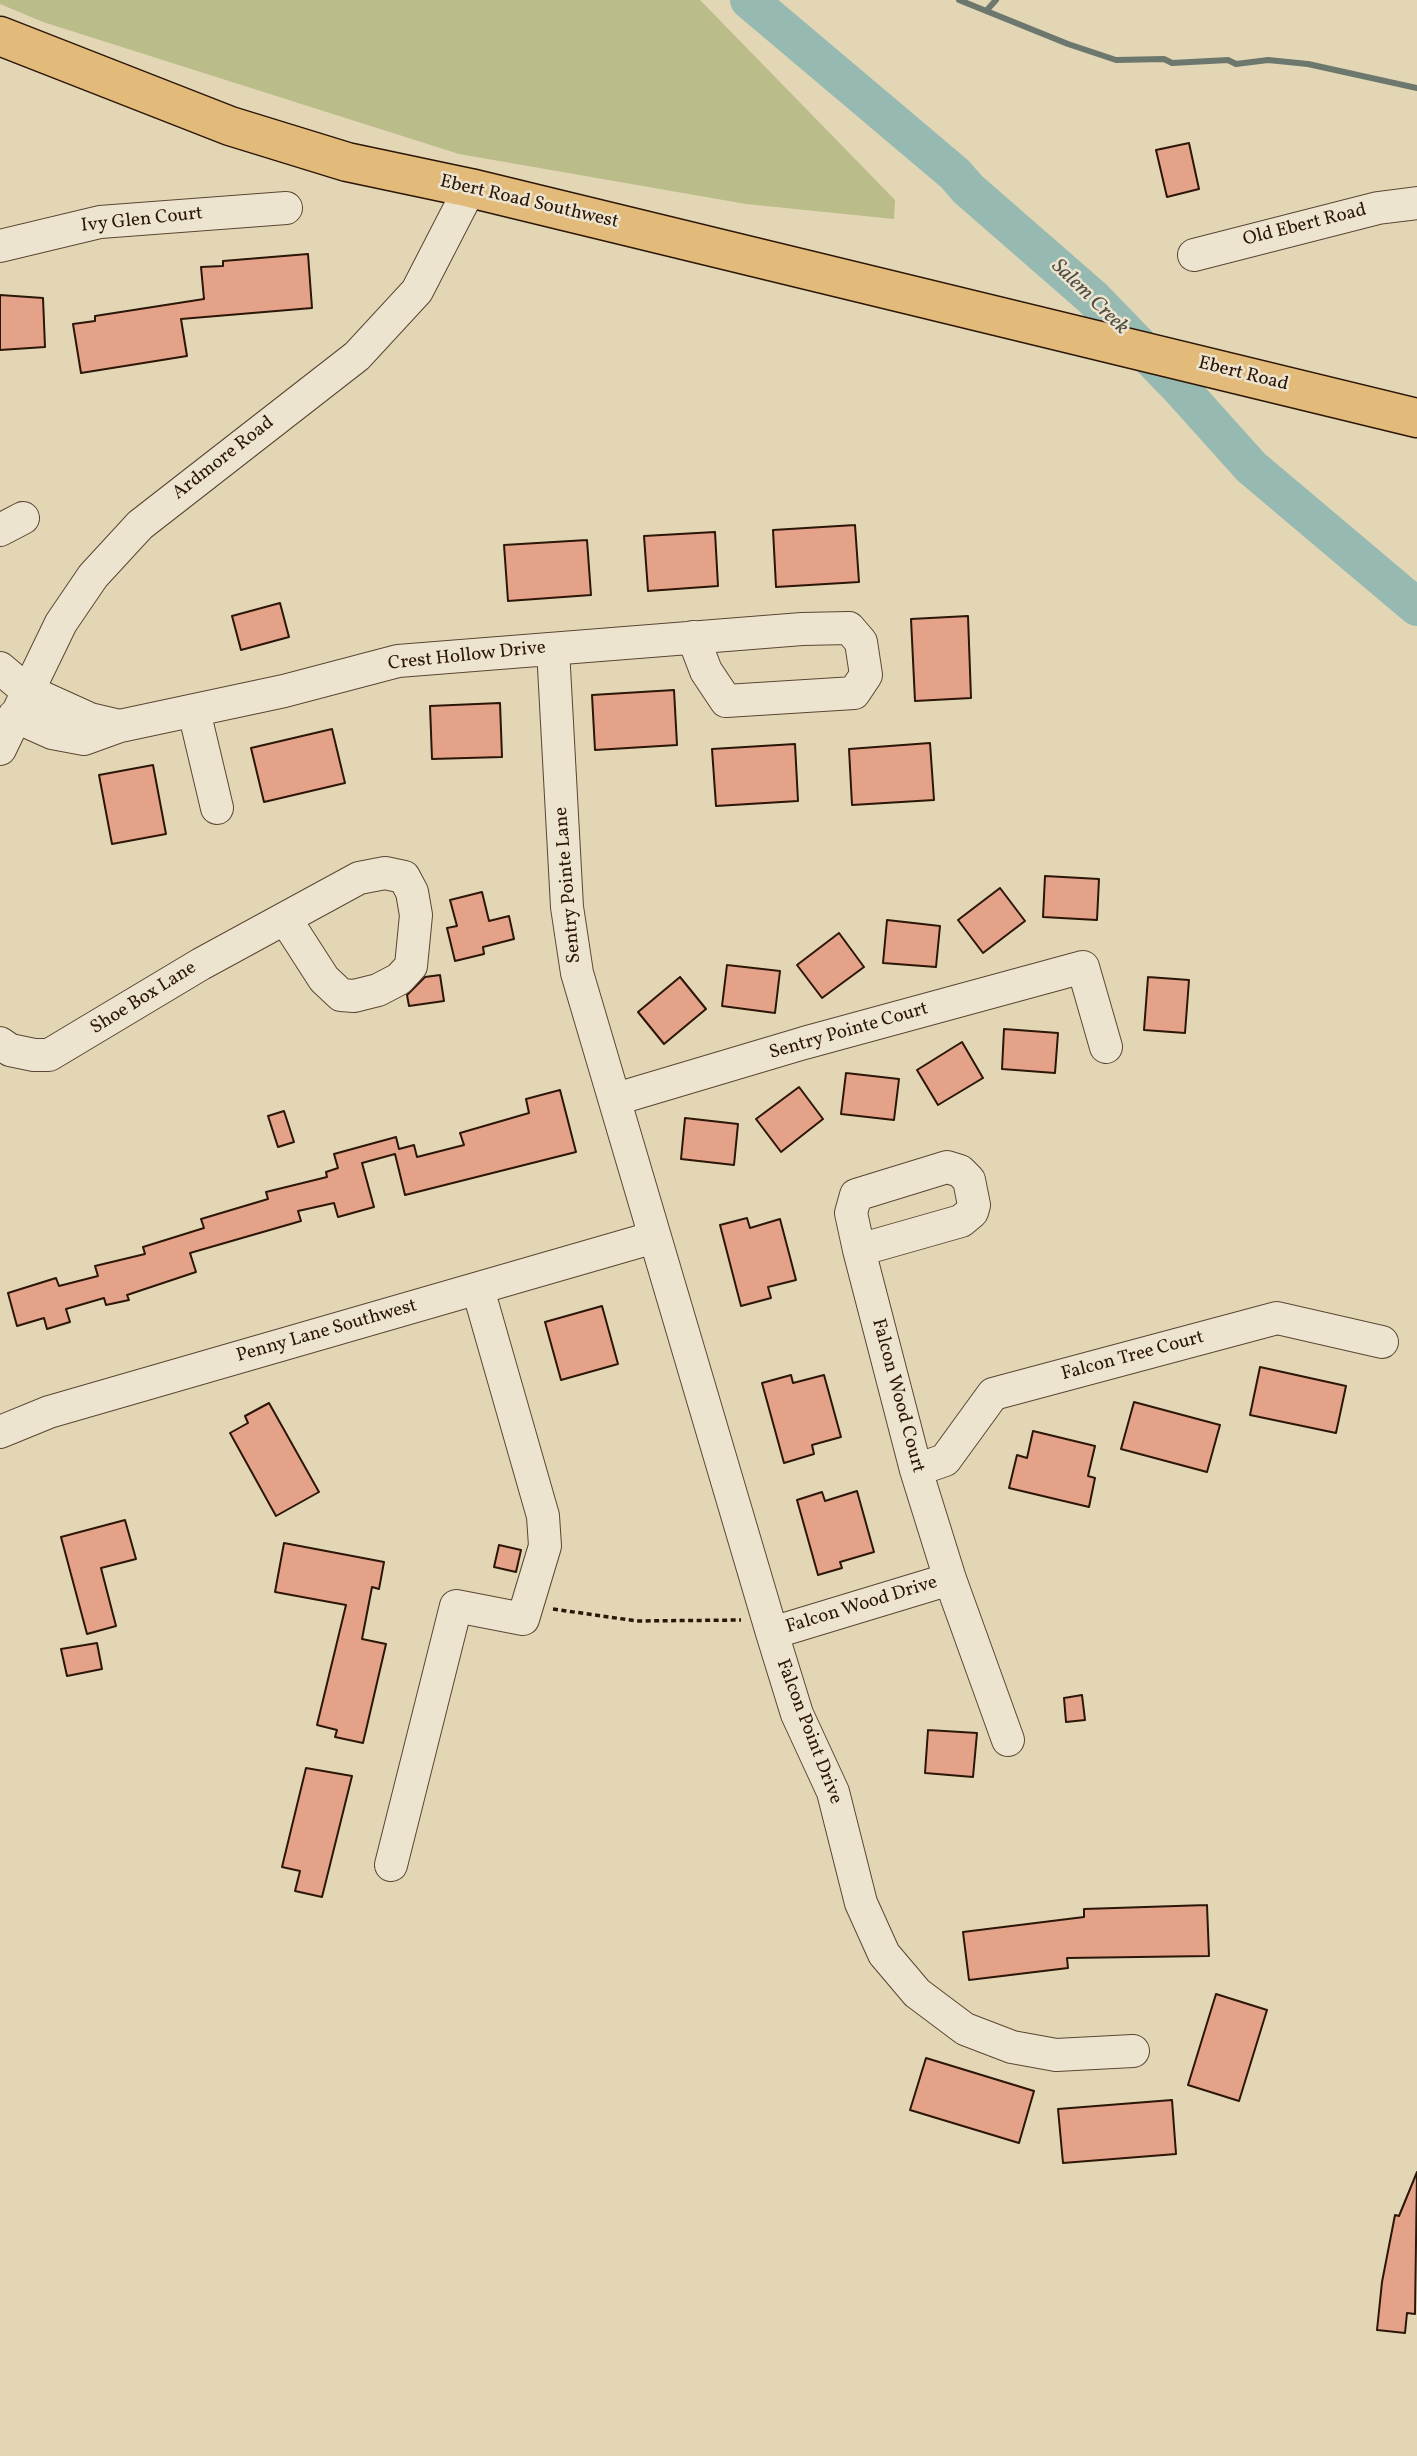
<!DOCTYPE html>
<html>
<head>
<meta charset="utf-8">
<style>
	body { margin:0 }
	canvas { display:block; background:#e3d6b5 }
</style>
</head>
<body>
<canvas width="1417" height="2456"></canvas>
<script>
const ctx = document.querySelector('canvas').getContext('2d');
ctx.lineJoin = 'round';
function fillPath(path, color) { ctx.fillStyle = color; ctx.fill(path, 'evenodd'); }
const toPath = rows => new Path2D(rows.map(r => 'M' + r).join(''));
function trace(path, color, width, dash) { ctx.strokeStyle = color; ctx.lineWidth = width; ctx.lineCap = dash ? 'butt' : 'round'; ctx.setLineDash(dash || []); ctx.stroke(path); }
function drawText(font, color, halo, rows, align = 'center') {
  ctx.font = font + ' Vollkorn,serif'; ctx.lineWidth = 5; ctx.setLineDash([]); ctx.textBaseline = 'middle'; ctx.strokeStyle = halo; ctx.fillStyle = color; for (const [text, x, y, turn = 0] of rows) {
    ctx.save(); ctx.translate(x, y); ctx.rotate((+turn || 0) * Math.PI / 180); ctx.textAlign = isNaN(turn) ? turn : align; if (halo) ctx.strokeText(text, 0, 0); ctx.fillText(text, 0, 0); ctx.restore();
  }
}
fillPath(toPath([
	[0,0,700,0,895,200,894,219,746,204,459,154,43,22,0,4]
]), '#babc89');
trace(toPath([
	[959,0,1068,44,1116,60,1164,59,1172,63,1228,60,1236,64,1268,60,1308,64,1417,88],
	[987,10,996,0]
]), '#6c786e', 6);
trace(toPath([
	[749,0,955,174,968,189,1093,298,1181,389,1251,467,1417,607]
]), '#96b9b2', 38);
const building = toPath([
	[1189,143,1199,189,1167,197,1156,150,1189,143],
	[308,254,312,308,181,319,187,356,81,373,73,324,95,321,95,316,204,299,201,267,223,266,223,261,308,254],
	[0,295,43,298,45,347,0,350,0,295],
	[855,525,859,582,776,587,773,530,855,525],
	[715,532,718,586,648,591,644,536,715,532],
	[587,540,591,595,508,601,504,545,587,540],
	[280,603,289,637,241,650,232,616,280,603],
	[968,616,971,698,915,701,911,619,968,616],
	[674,690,677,745,595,750,592,695,674,690],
	[500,703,502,757,432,759,430,706,500,703],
	[332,729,345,783,264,802,251,748,332,729],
	[930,743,934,800,852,805,849,749,930,743],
	[795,744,798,801,716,806,712,749,795,744],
	[153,765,166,834,112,844,99,775,153,765],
	[1045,876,1099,879,1097,920,1043,917,1045,876],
	[1000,888,1025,921,983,953,958,920,1000,888],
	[482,892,489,921,509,916,514,939,483,947,484,954,455,961,447,928,457,926,450,900,482,892],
	[887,920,940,926,936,967,883,963,887,920],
	[839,933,864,967,822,998,797,965,839,933],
	[727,965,780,971,775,1013,722,1006,727,965],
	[440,975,444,1001,409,1006,407,995,425,977,440,975],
	[680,977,706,1009,664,1044,638,1012,680,977],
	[1148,977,1189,980,1185,1033,1144,1030,1148,977],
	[1004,1029,1058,1033,1055,1073,1002,1069,1004,1029],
	[962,1042,983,1078,938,1105,917,1070,962,1042],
	[846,1073,899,1079,894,1120,841,1114,846,1073],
	[799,1087,823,1119,781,1152,756,1119,799,1087],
	[560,1090,576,1152,405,1195,395,1154,362,1163,374,1207,338,1217,334,1203,298,1211,301,1221,190,1253,196,1272,127,1295,129,1300,106,1305,104,1298,66,1309,70,1322,47,1329,44,1318,17,1326,8,1293,56,1278,59,1286,98,1276,95,1266,145,1254,143,1247,204,1228,201,1219,268,1199,266,1192,327,1177,326,1172,338,1168,334,1154,396,1137,399,1149,414,1145,417,1157,464,1145,460,1133,529,1113,526,1099,560,1090],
	[284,1111,294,1142,278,1147,268,1116,284,1111],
	[685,1118,738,1124,734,1165,681,1159,685,1118],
	[747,1218,750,1228,780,1219,796,1280,768,1287,771,1298,741,1306,720,1225,747,1218],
	[602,1306,618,1364,561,1380,545,1322,602,1306],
	[1260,1367,1346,1386,1336,1433,1250,1415,1260,1367],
	[791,1375,793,1383,824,1375,841,1437,812,1445,814,1454,784,1463,762,1383,791,1375],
	[1134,1402,1220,1425,1207,1472,1121,1449,1134,1402],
	[269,1403,319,1492,276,1516,230,1433,248,1423,245,1416,269,1403],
	[1033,1431,1095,1446,1088,1476,1095,1478,1089,1507,1009,1488,1017,1455,1027,1458,1033,1431],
	[857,1491,874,1552,840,1562,842,1568,818,1575,797,1500,822,1492,825,1501,857,1491],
	[125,1520,136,1559,101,1568,116,1626,87,1634,61,1537,125,1520],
	[284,1543,384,1562,379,1589,372,1587,362,1639,386,1644,363,1743,335,1737,337,1730,317,1725,346,1605,275,1592,284,1543],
	[499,1545,521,1550,516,1572,494,1567,499,1545],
	[97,1643,102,1669,67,1676,61,1649,97,1643],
	[1082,1695,1085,1720,1066,1722,1064,1698,1082,1695],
	[928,1730,977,1733,973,1777,925,1773,928,1730],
	[306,1768,352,1776,322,1897,295,1891,300,1871,282,1867,306,1768],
	[1207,1905,1209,1956,1067,1958,1068,1968,969,1980,963,1932,1084,1917,1084,1909,1207,1905],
	[1216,1994,1267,2010,1239,2101,1188,2085,1216,1994],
	[926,2058,1034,2091,1019,2143,910,2110,926,2058],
	[1172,2100,1176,2154,1063,2163,1058,2109,1172,2100],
	[1417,2172,1415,2314,1407,2313,1405,2333,1377,2330,1382,2282,1395,2215,1399,2216,1417,2172]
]);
fillPath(building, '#e4a289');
trace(building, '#2c1607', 2);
const minor = toPath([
	[0,246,100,222,286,208],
	[1194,255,1378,208,1417,203],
	[0,530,23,518],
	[553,649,567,907,577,973,772,1633,797,1714,833,1792,861,1903,884,1954,917,1993,965,2029,1012,2047,1056,2055,1133,2051],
	[0,668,26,690,90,719,120,726],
	[194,711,217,808],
	[14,716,52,733,84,739,120,726,284,691,398,661,802,629,849,628,861,642,866,675,854,693,726,701,706,671,693,637],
	[0,749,61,623,93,576,140,525,357,356,417,291,470,188],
	[0,1043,10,1050,34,1055,49,1055,201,964,359,878,385,873,404,877,412,892,416,915,411,966,399,979,378,990,354,996,341,995,324,979,286,920],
	[616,1099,804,1043,1083,967,1106,1047],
	[859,1250,961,1221,972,1212,974,1205,969,1180,960,1171,947,1167,856,1195,851,1213,859,1250,916,1470,950,1579,1008,1740],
	[0,1432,49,1412,655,1237],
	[916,1470,945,1460,993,1394,1277,1318,1382,1342],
	[772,1633,950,1579],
	[391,1865,456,1606,523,1619,545,1546,543,1516,478,1289]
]);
const major = toPath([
	[0,36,230,126,347,162,470,188,1417,418]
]);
trace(minor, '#5a4632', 34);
trace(major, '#2c1607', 41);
trace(toPath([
	[553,1609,637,1621,741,1620]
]), '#2c1607', 3.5, [5, 3.5]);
trace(minor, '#ede4cf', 32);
trace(major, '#e2bb7a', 38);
drawText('19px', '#2c1607', '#ede4cf', [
	["Ebert Road Southwest",529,203,13],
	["Ivy Glen Court",142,221,-6],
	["Old Ebert Road",1305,226,-14],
	["Ebert Road",1243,375,14],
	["Ardmore Road",224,459,-38],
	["Crest Hollow Drive",467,657,-6],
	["Sentry Pointe Lane",569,885,-95],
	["Shoe Box Lane",144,999,-32],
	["Sentry Pointe Court",849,1032,-16],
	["Penny Lane Southwest",327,1332,-16],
	["Falcon Tree Court",1133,1357,-15],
	["Falcon Wood Court",897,1396,75],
	["Falcon Wood Drive",862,1606,-17],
	["Falcon Point Drive",808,1732,69]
]);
drawText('italic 21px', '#514f43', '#ede4cf', [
	["Salem Creek",1089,298,44]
]);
</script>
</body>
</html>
